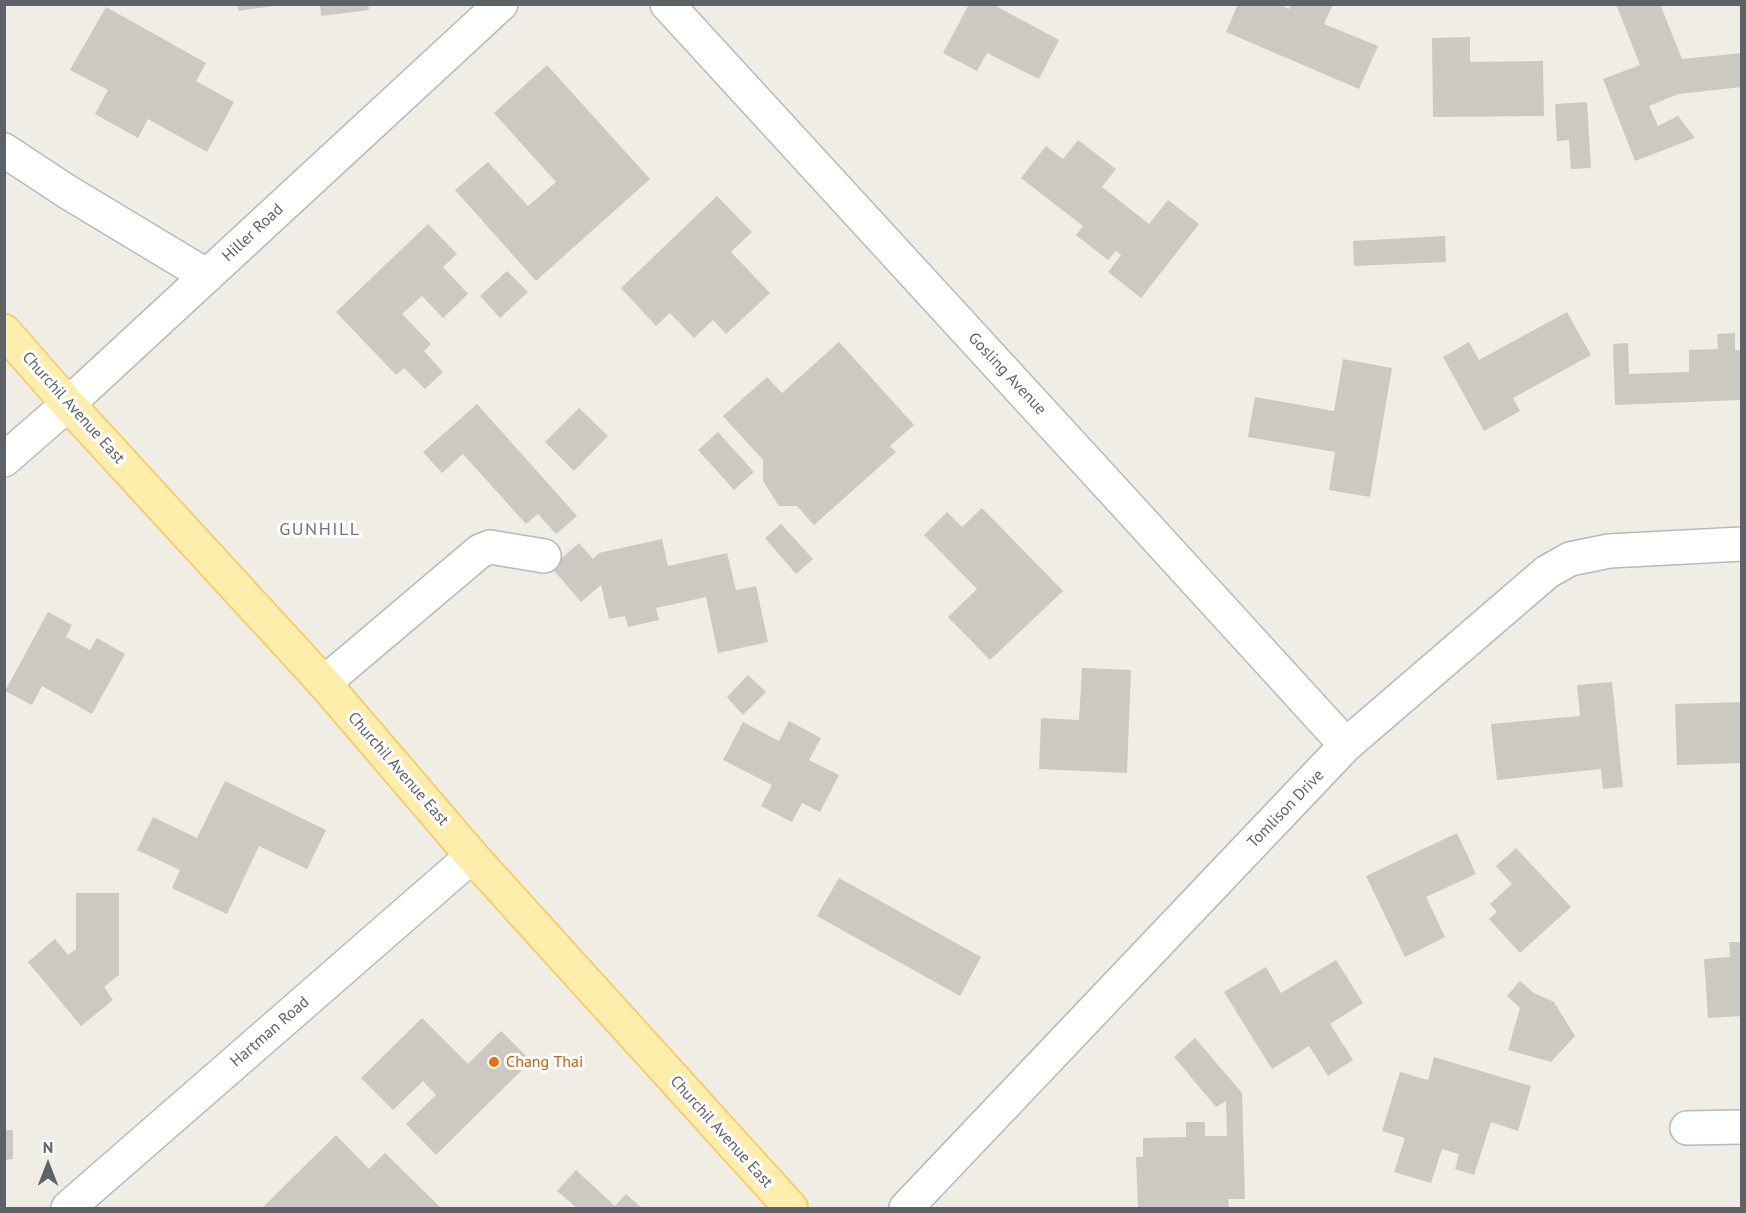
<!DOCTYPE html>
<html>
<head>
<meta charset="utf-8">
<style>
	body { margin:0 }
	#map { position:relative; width:1746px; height:1213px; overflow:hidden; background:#f0ede5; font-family:"PT Sans",sans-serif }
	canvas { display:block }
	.frame { position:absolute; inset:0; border:6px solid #5d6267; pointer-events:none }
	.north { position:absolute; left:18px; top:1135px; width:60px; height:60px; -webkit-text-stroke:4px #fff; paint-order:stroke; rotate:0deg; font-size:16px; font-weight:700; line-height:24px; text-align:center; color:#5d6267 }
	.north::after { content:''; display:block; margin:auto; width:21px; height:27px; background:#5d6267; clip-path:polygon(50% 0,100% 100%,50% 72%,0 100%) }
</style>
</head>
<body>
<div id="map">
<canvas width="1746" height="1213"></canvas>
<div class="frame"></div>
<div class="north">N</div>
</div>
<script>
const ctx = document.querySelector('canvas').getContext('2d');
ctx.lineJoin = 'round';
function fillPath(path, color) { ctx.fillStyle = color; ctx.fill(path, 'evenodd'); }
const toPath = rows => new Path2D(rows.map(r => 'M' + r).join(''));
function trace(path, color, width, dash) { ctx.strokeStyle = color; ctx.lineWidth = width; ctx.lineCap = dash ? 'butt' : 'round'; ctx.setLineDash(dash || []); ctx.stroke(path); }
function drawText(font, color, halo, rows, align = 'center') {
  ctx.font = font + ' "PT Sans",sans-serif'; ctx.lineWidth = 6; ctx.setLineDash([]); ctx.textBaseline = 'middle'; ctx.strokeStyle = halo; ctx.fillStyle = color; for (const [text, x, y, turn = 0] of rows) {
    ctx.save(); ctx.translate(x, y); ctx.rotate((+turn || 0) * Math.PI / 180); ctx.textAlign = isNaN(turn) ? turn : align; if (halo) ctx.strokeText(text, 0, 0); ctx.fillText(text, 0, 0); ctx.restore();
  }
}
fillPath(toPath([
	[238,4,273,4,273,6,238,11],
	[320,4,368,4,369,10,321,16],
	[969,4,992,4,1059,40,1039,79,987,53,977,71,943,53],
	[1238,4,1278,4,1289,9,1292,4,1333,4,1324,24,1378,46,1359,89,1226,32],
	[1616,4,1660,4,1682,59,1742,53,1742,87,1678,94,1649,106,1658,126,1678,116,1695,138,1635,161,1603,79,1640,65],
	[106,7,206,63,196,81,234,102,207,152,148,119,138,138,95,114,108,90,70,70],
	[1470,37,1470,62,1543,61,1544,116,1433,117,1432,38],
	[547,65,650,179,536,281,455,190,488,162,528,206,556,182,494,113],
	[1587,102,1591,168,1571,169,1569,140,1557,141,1555,104],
	[1078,140,1116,169,1102,187,1149,224,1168,200,1199,224,1141,298,1108,272,1121,255,1116,251,1108,260,1076,235,1083,226,1021,178,1046,146,1063,159],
	[717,196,752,232,731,252,770,293,726,334,713,320,694,338,670,313,656,326,621,288],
	[428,224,457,254,443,267,468,294,443,318,422,296,402,314,431,344,424,351,443,372,425,389,404,368,396,375,336,312],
	[1445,236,1446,262,1354,266,1353,241],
	[507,271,528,292,500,318,480,296],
	[1567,312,1591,355,1513,398,1520,411,1484,431,1443,357,1469,342,1479,360],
	[1735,333,1735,350,1742,350,1742,400,1615,405,1613,344,1628,343,1629,374,1689,372,1689,350,1718,349,1717,334],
	[839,342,914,425,890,446,896,452,814,525,797,506,779,506,763,481,763,460,723,416,767,377,782,393],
	[1343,359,1392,368,1370,497,1329,490,1335,452,1248,437,1255,397,1334,411],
	[477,404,577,516,556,534,538,514,526,524,463,454,442,473,423,452],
	[579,408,608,436,574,471,545,442],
	[718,432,754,472,734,490,698,450],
	[982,508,1063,591,990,660,948,617,977,589,924,535,947,512,962,527],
	[781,524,813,559,796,574,765,538],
	[662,539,668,566,727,553,736,590,756,586,768,642,718,653,706,597,656,608,659,620,628,627,625,616,609,619,601,585,581,602,551,567,579,543,593,559,599,553],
	[48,612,72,625,66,637,90,650,97,638,125,654,92,714,42,686,32,705,5,691],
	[1082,668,1131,670,1127,773,1039,769,1041,718,1079,720],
	[748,675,766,692,743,715,727,697],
	[1612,682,1623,787,1603,789,1601,769,1497,780,1491,724,1580,716,1577,685],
	[1742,702,1742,763,1677,765,1675,704],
	[789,721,821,738,809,760,839,775,820,812,802,803,792,822,761,806,772,785,723,760,743,722,779,741],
	[225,781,326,830,307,869,259,846,227,914,172,888,180,870,137,850,153,817,197,838],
	[1457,833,1476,874,1426,897,1445,937,1405,957,1366,876],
	[1516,848,1571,907,1520,953,1489,919,1497,912,1490,904,1512,884,1496,866],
	[839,878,981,957,960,996,817,916],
	[76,893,119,893,119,975,104,987,113,1000,81,1026,28,962,55,939,68,955,76,949],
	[1729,942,1742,942,1742,1016,1708,1018,1704,959,1730,957],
	[1336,960,1363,1003,1330,1024,1353,1060,1328,1076,1309,1046,1272,1069,1224,992,1266,967,1281,993],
	[1520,981,1534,993,1554,1002,1575,1036,1551,1062,1508,1050,1520,1008,1507,996],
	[422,1018,468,1064,501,1031,531,1061,436,1155,406,1124,436,1095,423,1081,393,1110,361,1078],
	[1195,1038,1242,1093,1245,1199,1228,1199,1229,1208,1138,1208,1136,1157,1143,1157,1143,1138,1186,1137,1186,1122,1205,1122,1205,1136,1227,1136,1226,1101,1216,1107,1174,1057],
	[1434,1057,1531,1086,1518,1131,1491,1122,1474,1175,1455,1169,1459,1154,1442,1149,1431,1183,1394,1172,1405,1138,1382,1131,1400,1072,1428,1080],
	[4,1130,13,1130,13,1159,4,1160],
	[336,1135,369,1169,385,1153,441,1208,262,1208],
	[576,1170,615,1206,626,1194,642,1208,577,1208,557,1191]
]), '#ccc8c2');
const minor = toPath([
	[667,4,1134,513,1346,745],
	[4,150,66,191,207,276],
	[4,460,68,404,501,4],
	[324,683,480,551,490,547,544,556],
	[1687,1128,1742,1127],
	[68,1208,472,856],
	[906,1208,1346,745,1547,572,1570,559,1609,551,1742,544]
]);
const major = toPath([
	[4,331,68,404,324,683,472,856,791,1208]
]);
trace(minor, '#b6b9bd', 36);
trace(major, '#fcc453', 36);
trace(minor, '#fff', 33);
trace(major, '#ffedac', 33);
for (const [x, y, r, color] of [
	[494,1062,6,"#e8710a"]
]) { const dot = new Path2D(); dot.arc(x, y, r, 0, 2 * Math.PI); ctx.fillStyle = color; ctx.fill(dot); trace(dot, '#fff', 2); }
drawText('16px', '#5d6267', '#fff', [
	["Hiller Road",253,233,-43],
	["Gosling Avenue",1007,374,47],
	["Churchil Avenue East",73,408,48],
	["Churchil Avenue East",398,769,49],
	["Tomlison Drive",1286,809,-46],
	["Hartman Road",270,1032,-41],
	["Churchil Avenue East",721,1132,48]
]);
drawText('16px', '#c56008', '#fff', [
	["Chang Thai",506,1062]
], 'left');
ctx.letterSpacing = '1.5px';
drawText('18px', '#6e7479', '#fff', [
	["GUNHILL",320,530]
]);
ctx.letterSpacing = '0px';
</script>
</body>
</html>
